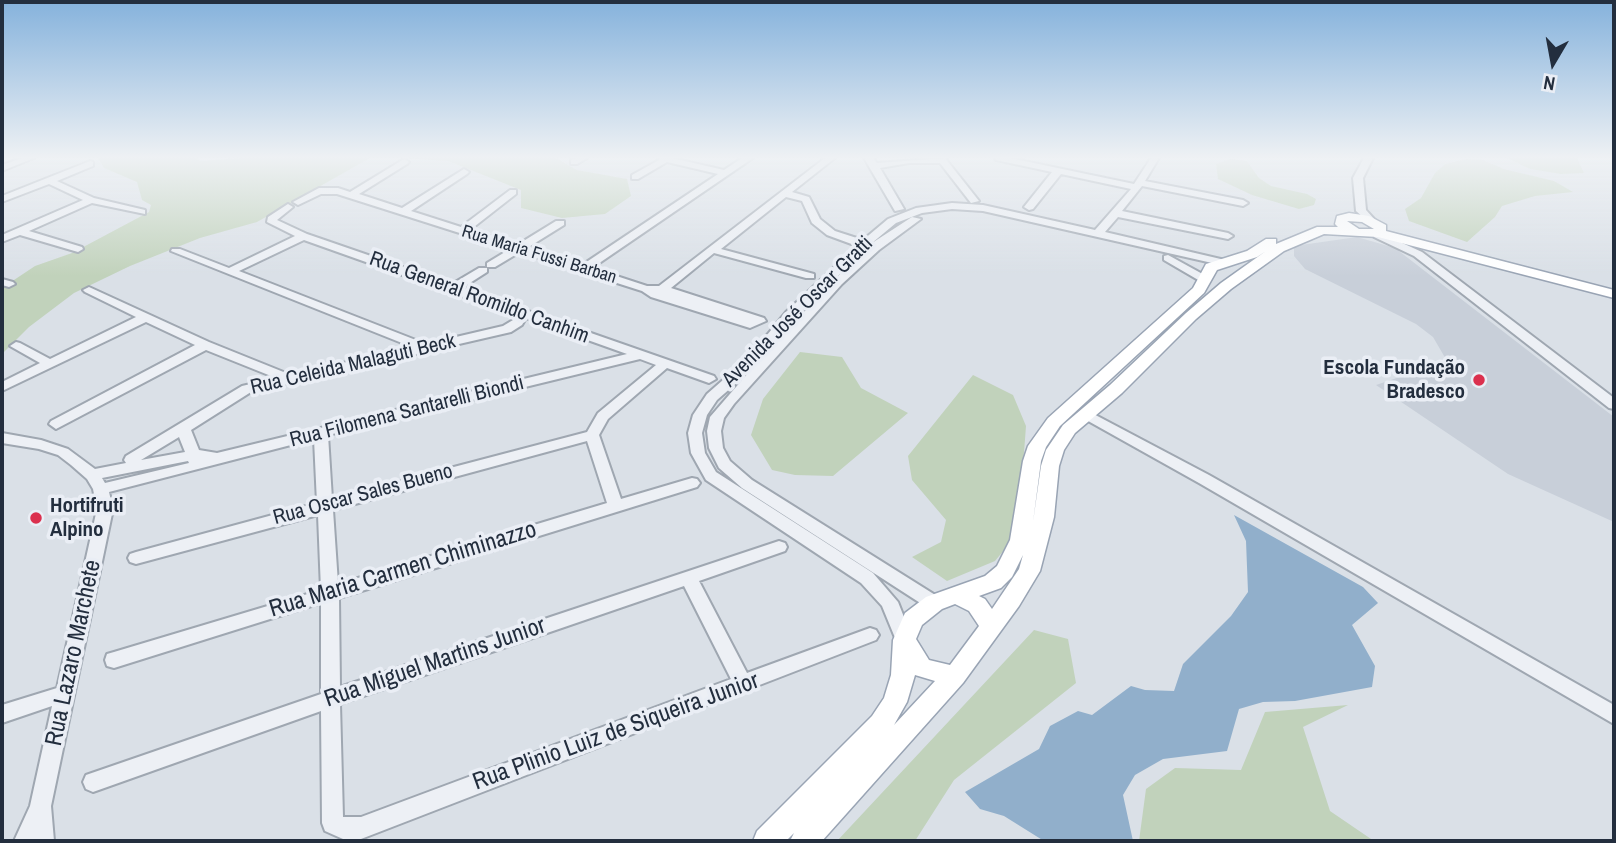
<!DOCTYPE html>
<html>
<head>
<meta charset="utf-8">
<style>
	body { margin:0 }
	#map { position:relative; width:1616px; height:843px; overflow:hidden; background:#dae0e7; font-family:"Archivo Narrow",sans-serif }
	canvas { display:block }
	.frame { position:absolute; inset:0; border:4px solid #232e3e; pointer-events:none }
	.north { position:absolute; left:1518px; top:28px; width:70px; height:70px; -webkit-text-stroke:5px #eaeef5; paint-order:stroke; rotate:190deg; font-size:19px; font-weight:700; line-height:28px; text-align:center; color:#232e3e }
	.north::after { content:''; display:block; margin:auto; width:24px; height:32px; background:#232e3e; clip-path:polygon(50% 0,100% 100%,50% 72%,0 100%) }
</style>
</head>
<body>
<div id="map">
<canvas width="1616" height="843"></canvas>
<div class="frame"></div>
<div class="north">N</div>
</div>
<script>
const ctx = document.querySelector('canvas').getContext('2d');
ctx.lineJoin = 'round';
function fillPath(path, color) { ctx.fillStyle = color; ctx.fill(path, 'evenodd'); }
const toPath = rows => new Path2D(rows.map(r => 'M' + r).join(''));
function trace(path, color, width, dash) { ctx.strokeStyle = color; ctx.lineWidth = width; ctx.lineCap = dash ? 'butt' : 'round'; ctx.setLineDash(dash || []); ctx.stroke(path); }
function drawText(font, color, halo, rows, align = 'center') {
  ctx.font = font + ' "Archivo Narrow",sans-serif'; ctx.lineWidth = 7; ctx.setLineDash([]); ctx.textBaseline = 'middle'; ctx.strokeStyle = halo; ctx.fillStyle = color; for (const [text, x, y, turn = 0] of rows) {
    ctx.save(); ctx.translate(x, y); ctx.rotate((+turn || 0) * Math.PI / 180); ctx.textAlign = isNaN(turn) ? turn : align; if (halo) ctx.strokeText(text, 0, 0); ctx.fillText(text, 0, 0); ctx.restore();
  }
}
fillPath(toPath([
	[1357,237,1395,248,1614,417,1614,522,1508,474,1376,385,1447,361,1433,337,1416,324,1305,269,1294,256,1294,246]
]), '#c8cfd9');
fillPath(toPath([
	[98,158,196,158,200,161,242,158,370,158,257,222,200,238,130,266,74,293,29,327,2,354,2,288,35,266,72,253,149,212,151,205,142,200,137,182,104,168],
	[403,158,556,158,577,170,627,179,631,196,605,214,562,218,521,208,521,190,448,161],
	[1507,158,1577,158,1584,173,1561,174,1530,169],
	[1230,159,1247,161,1259,178,1271,186,1307,194,1316,199,1314,205,1299,209,1252,195,1218,179,1216,164],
	[1466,159,1483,160,1504,169,1554,181,1573,192,1535,196,1502,206,1495,217,1467,242,1409,221,1405,209,1421,198,1435,173,1445,164],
	[800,352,842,357,861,388,908,413,833,476,795,475,772,470,751,435,763,399],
	[973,375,1013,395,1026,426,1018,533,995,561,947,581,912,557,941,542,946,520,912,480,908,456],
	[1034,630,1068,639,1076,683,954,780,915,841,837,841],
	[1348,705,1303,727,1330,811,1374,841,1139,841,1146,789,1175,768,1241,770,1265,712]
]), '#c1d2bb');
fillPath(toPath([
	[1234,515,1363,587,1378,603,1352,625,1375,666,1372,687,1295,701,1263,702,1239,709,1227,751,1163,759,1135,775,1123,795,1133,841,1044,841,1004,816,980,809,965,792,1039,749,1050,726,1078,711,1092,715,1131,686,1145,690,1174,691,1183,664,1231,616,1248,592,1246,541]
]), '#91afcb');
const minor = toPath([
	[22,158,34,158,2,171,2,165,22,158],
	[576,158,587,158,577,164,571,164,571,160,576,158],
	[658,158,672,158,724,170,742,158,753,158,592,268,647,286,659,286,825,158,835,158,792,192,809,197,820,219,835,231,863,240,888,219,916,208,952,203,983,205,1095,230,1131,189,1061,174,1033,209,1029,210,1024,207,1052,172,996,160,995,158,1010,158,1134,184,1151,158,1159,158,1145,181,1243,200,1248,203,1243,206,1142,186,1122,211,1228,233,1233,236,1228,239,1118,217,1105,232,1225,260,1226,262,1221,265,983,211,952,209,922,213,896,223,872,243,912,217,921,219,879,250,842,284,734,404,724,418,721,431,723,448,730,461,752,480,940,598,943,603,940,608,934,610,928,608,742,488,719,468,709,448,707,431,710,417,749,372,717,400,707,415,702,433,705,453,716,472,873,573,898,602,913,640,910,645,904,648,898,645,882,606,861,583,706,480,691,453,688,433,693,415,707,394,748,358,786,312,857,246,827,235,812,223,802,201,786,197,721,249,814,274,814,278,806,278,714,253,671,288,764,318,766,321,750,328,651,297,642,291,520,252,495,267,487,267,487,263,510,249,337,194,321,194,298,205,293,202,319,188,338,188,350,192,404,159,409,162,407,164,359,194,402,208,464,169,469,172,467,174,411,211,461,227,510,190,516,190,516,194,470,230,517,245,556,221,564,221,564,225,527,248,582,265,718,174,667,162,638,179,632,179,632,175,659,160,658,158],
	[866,249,834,280,767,352,794,318,866,249],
	[864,158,873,158,877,163,945,158,979,201,971,203,940,163,909,163,880,168,904,209,895,211,864,158],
	[1364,158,1373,158,1363,178,1366,210,1376,221,1371,224,1356,211,1353,178,1364,158],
	[90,161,93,162,93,166,57,181,94,198,145,210,145,214,92,203,29,231,82,247,83,249,78,252,20,235,2,242,2,235,83,200,49,184,2,202,2,196,90,161],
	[288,204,293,207,277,220,307,234,452,284,479,268,487,268,487,272,462,288,714,376,716,379,709,383,667,368,608,419,599,435,621,499,692,478,697,479,700,483,697,487,339,598,340,687,779,541,785,543,787,547,785,551,699,581,747,673,870,628,876,630,879,635,876,640,361,839,343,839,325,831,322,823,321,711,93,792,86,789,83,782,86,775,321,694,321,603,114,668,107,666,105,660,107,654,114,652,321,590,318,515,136,564,130,562,128,558,130,554,136,552,317,503,314,439,109,492,113,509,51,806,54,841,14,841,30,806,52,706,2,723,2,705,57,688,97,509,93,489,87,479,71,465,58,455,39,449,2,443,2,433,41,440,68,449,95,469,126,463,124,460,126,456,242,386,276,378,206,350,56,429,49,424,51,421,195,345,146,322,2,391,2,382,40,363,10,346,16,342,20,343,50,359,136,317,85,292,83,290,89,287,209,342,291,375,412,347,171,251,172,249,180,249,229,268,295,236,267,222,268,217,288,204],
	[304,240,515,315,513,320,503,326,426,344,239,271,304,240],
	[526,318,627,354,217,453,199,450,191,430,251,392,511,332,522,325,526,318],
	[640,359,656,365,598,413,587,432,332,499,328,435,640,359],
	[179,437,185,452,141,460,179,437],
	[587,441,607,503,338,584,333,510,587,441],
	[188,461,189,463,105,483,102,478,188,461],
	[684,586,731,679,361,817,343,817,340,704,684,586],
	[1378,232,1422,252,1614,398,1614,409,1609,408,1414,256,1374,237,1374,233,1378,232],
	[1168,255,1208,277,1210,279,1204,282,1200,281,1164,260,1164,256,1168,255],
	[2,279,13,282,15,284,9,287,2,285,2,279],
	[1086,410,1209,475,1614,705,1614,724,1199,483,1081,417,1079,414,1081,411,1086,410]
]);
const major = toPath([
	[1349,213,1369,216,1386,225,1386,231,1614,290,1614,298,1378,237,1324,234,1284,251,1231,289,1196,319,1122,393,1075,433,1064,450,1059,466,1054,517,1040,571,1019,606,963,683,822,841,790,841,794,833,786,841,753,841,757,831,872,716,884,698,891,675,893,640,905,613,926,597,985,576,997,566,1010,540,1023,461,1028,446,1048,418,1193,288,1206,264,1247,251,1266,239,1276,239,1276,244,1317,227,1338,227,1335,224,1337,216,1349,213],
	[1347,221,1362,222,1374,229,1359,229,1347,221],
	[1266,251,1221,283,1186,313,1110,385,1063,425,1046,450,1041,466,1033,522,1041,461,1046,447,1060,426,1204,293,1217,270,1257,257,1266,251],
	[1023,555,1019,569,992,609,985,599,979,596,1001,588,1012,577,1023,555],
	[955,604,969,611,979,626,950,665,929,660,916,639,922,625,942,609,955,604],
	[915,675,935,681,894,725,907,702,915,675]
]);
trace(minor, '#9fa7b1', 4);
trace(major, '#99a4b4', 3);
fillPath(minor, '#edf0f5');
fillPath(major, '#fff');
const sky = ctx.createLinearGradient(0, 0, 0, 276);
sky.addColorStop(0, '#85b2dc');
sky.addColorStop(0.57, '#eef1f4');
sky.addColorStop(1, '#eef1f400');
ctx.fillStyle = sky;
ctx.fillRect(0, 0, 1616, 276);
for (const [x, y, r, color] of [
	[1479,380,7,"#db304e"],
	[36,518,7,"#db304e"]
]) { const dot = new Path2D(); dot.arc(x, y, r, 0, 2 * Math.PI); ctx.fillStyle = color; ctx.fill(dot); trace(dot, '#eaeef5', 2.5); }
drawText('18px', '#232e3e', '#eaeef5', [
	["Rua Maria Fussi Barban",539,255,17]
]);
drawText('21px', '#232e3e', '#eaeef5', [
	["Rua General Romildo Canhim",479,298,20],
	["Avenida José Oscar Gratti",798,312,-45],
	["Rua Celeida Malaguti Beck",353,365,-13],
	["Rua Filomena Santarelli Biondi",407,412,-14],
	["Rua Oscar Sales Bueno",363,495,-15]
]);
drawText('bold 21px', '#232e3e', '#eaeef5', [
	["Escola Fundação",1465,368],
	["Bradesco",1465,392],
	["Hortifruti",50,506,"left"],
	["Alpino",50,530,"left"]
], 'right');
drawText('24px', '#232e3e', '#eaeef5', [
	["Rua Maria Carmen Chiminazzo",403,570,-17],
	["Rua Lazaro Marchete",74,653,-78],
	["Rua Miguel Martins Junior",435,663,-19],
	["Rua Plinio Luiz de Siqueira Junior",616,732,-20]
]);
</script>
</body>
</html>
